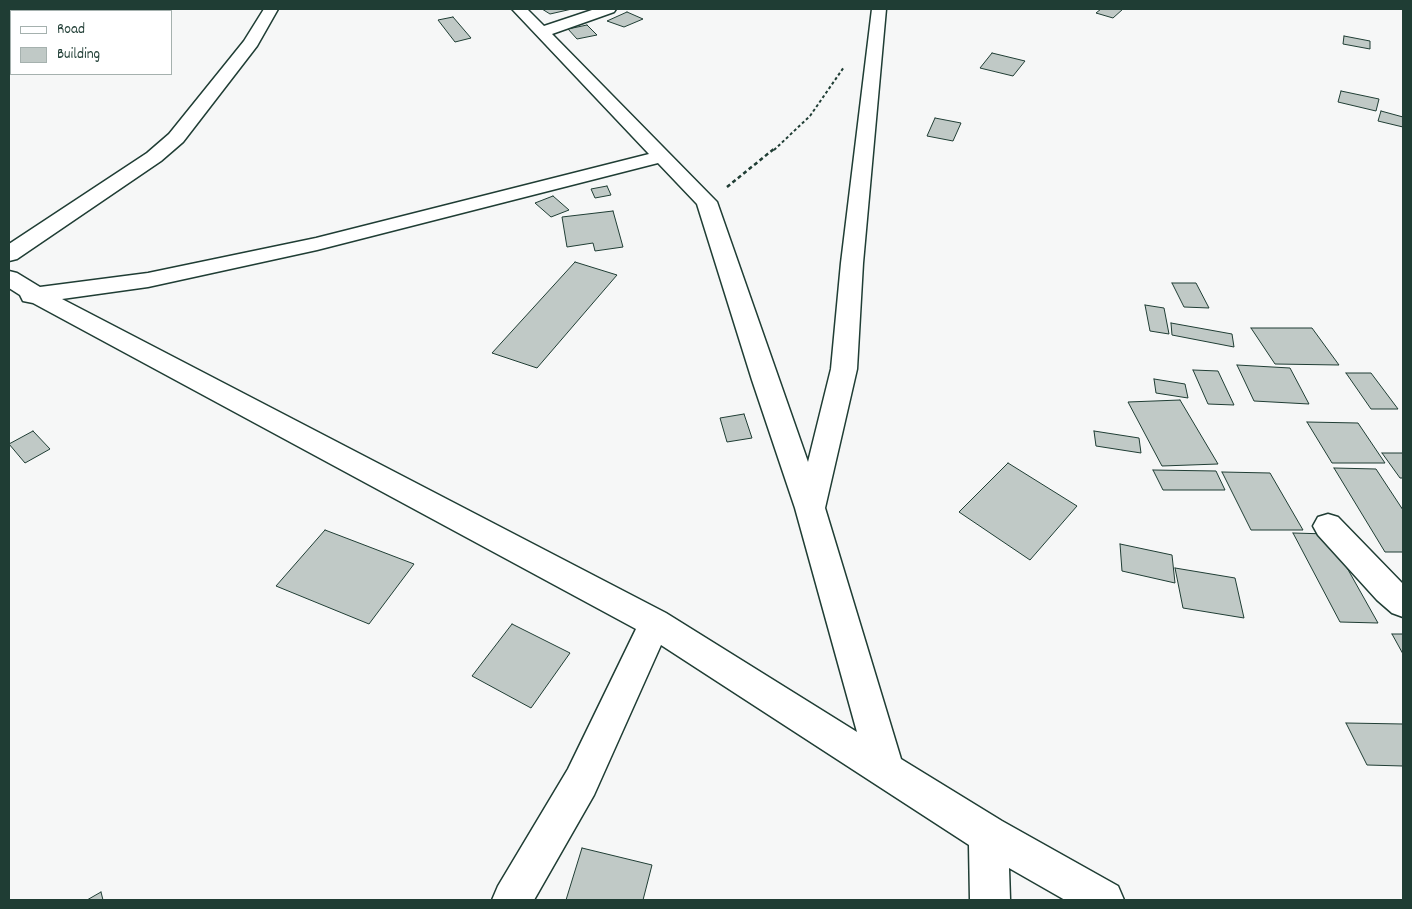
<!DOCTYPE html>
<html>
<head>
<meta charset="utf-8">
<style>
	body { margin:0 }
	#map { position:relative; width:1412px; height:909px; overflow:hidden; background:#f6f7f7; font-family:Dekko,sans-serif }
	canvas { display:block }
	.frame { position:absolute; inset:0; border:10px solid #1f3d34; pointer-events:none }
	.legend { position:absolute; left:10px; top:10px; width:162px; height:65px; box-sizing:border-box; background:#fff; border:1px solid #a5b1ae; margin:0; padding:6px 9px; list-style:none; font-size:15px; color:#1f3d34 }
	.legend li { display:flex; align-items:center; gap:10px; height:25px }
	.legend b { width:25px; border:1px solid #a5b1ae }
</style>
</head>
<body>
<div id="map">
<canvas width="1412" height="909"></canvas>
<div class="frame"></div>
<ul class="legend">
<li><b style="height:6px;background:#fff"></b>Road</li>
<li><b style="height:14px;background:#c0c9c6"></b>Building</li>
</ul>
</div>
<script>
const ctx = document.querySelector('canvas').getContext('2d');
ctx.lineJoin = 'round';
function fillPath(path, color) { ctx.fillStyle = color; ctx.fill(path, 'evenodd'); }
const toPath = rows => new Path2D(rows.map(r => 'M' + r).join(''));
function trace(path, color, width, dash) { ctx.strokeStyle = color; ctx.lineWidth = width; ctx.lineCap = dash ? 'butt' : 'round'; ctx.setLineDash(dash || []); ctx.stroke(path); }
const building = toPath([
	[542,9,572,9,550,14,542,9],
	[1101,9,1123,9,1113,18,1096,13,1101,9],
	[627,12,643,19,624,27,607,21,627,12],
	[453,17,471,38,455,42,438,20,453,17],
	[587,25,597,35,577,39,568,29,587,25],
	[1344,36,1370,41,1370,49,1343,44,1344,36],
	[992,53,1025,61,1013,76,980,68,992,53],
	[1341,91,1379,99,1376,111,1338,102,1341,91],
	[1381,111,1403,117,1403,127,1378,121,1381,111],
	[935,118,961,123,953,141,927,136,935,118],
	[607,186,611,195,595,198,591,189,607,186],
	[553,196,569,210,551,217,535,203,553,196],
	[613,211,623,247,595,251,593,243,567,247,562,217,613,211],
	[575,262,617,275,537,368,492,353,575,262],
	[1172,283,1196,283,1209,308,1184,307,1172,283],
	[1145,305,1164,308,1169,334,1150,331,1145,305],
	[1171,323,1232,334,1234,347,1172,335,1171,323],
	[1251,328,1312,328,1339,365,1275,364,1251,328],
	[1237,365,1290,368,1309,404,1254,401,1237,365],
	[1193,370,1218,371,1234,405,1208,404,1193,370],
	[1346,373,1371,373,1398,409,1371,409,1346,373],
	[1154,379,1185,384,1188,398,1156,393,1154,379],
	[1180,400,1218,464,1162,466,1128,402,1180,400],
	[744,414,752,438,727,442,720,418,744,414],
	[1307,422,1358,423,1385,463,1332,463,1307,422],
	[33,431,50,449,25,463,9,444,33,431],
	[1094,431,1139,438,1141,453,1096,446,1094,431],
	[1382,453,1403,453,1403,478,1400,478,1382,453],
	[1008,463,1077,506,1030,560,959,512,1008,463],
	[1334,468,1376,469,1403,510,1403,552,1385,552,1334,468],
	[1153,470,1216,471,1225,490,1163,490,1153,470],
	[1222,472,1270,473,1303,530,1251,530,1222,472],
	[325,530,414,564,369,624,276,586,325,530],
	[1293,533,1328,534,1378,623,1340,622,1293,533],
	[1120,544,1172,555,1175,583,1122,571,1120,544],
	[1175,568,1235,578,1244,618,1183,608,1175,568],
	[512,624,570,653,531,708,472,676,512,624],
	[1392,634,1403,634,1403,654,1392,634],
	[1346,723,1403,724,1403,766,1367,765,1346,723],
	[582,848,652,865,643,900,566,900,582,848],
	[101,892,103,900,87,900,101,892]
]);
fillPath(building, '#c0c9c6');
trace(building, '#1f3d34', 1);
const street = toPath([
	[264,9,278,9,257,46,183,142,161,161,17,259,9,261,9,244,147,153,169,134,244,41,264,9],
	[512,9,527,9,544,26,595,9,616,9,614,12,552,34,717,202,808,462,831,369,841,263,872,9,886,9,863,263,857,369,825,508,901,759,1002,821,1118,886,1124,900,1065,900,1009,868,1010,900,970,900,969,845,661,645,594,795,534,900,492,900,498,886,568,769,636,629,33,303,23,301,20,295,9,288,9,271,17,273,40,287,148,273,316,238,649,154,512,9],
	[658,163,697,204,752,380,795,508,857,732,666,613,62,299,148,287,317,250,658,163],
	[1328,514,1338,517,1403,584,1403,617,1392,613,1377,600,1318,535,1313,526,1318,517,1328,514]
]);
trace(street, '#1f3d34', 3);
trace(toPath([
	[774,150,810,116,844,67]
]), '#1f3d34', 2, [3, 2.5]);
trace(toPath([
	[727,187,775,148]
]), '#1f3d34', 2.5, [4, 3]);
fillPath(street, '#fff');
</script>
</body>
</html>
